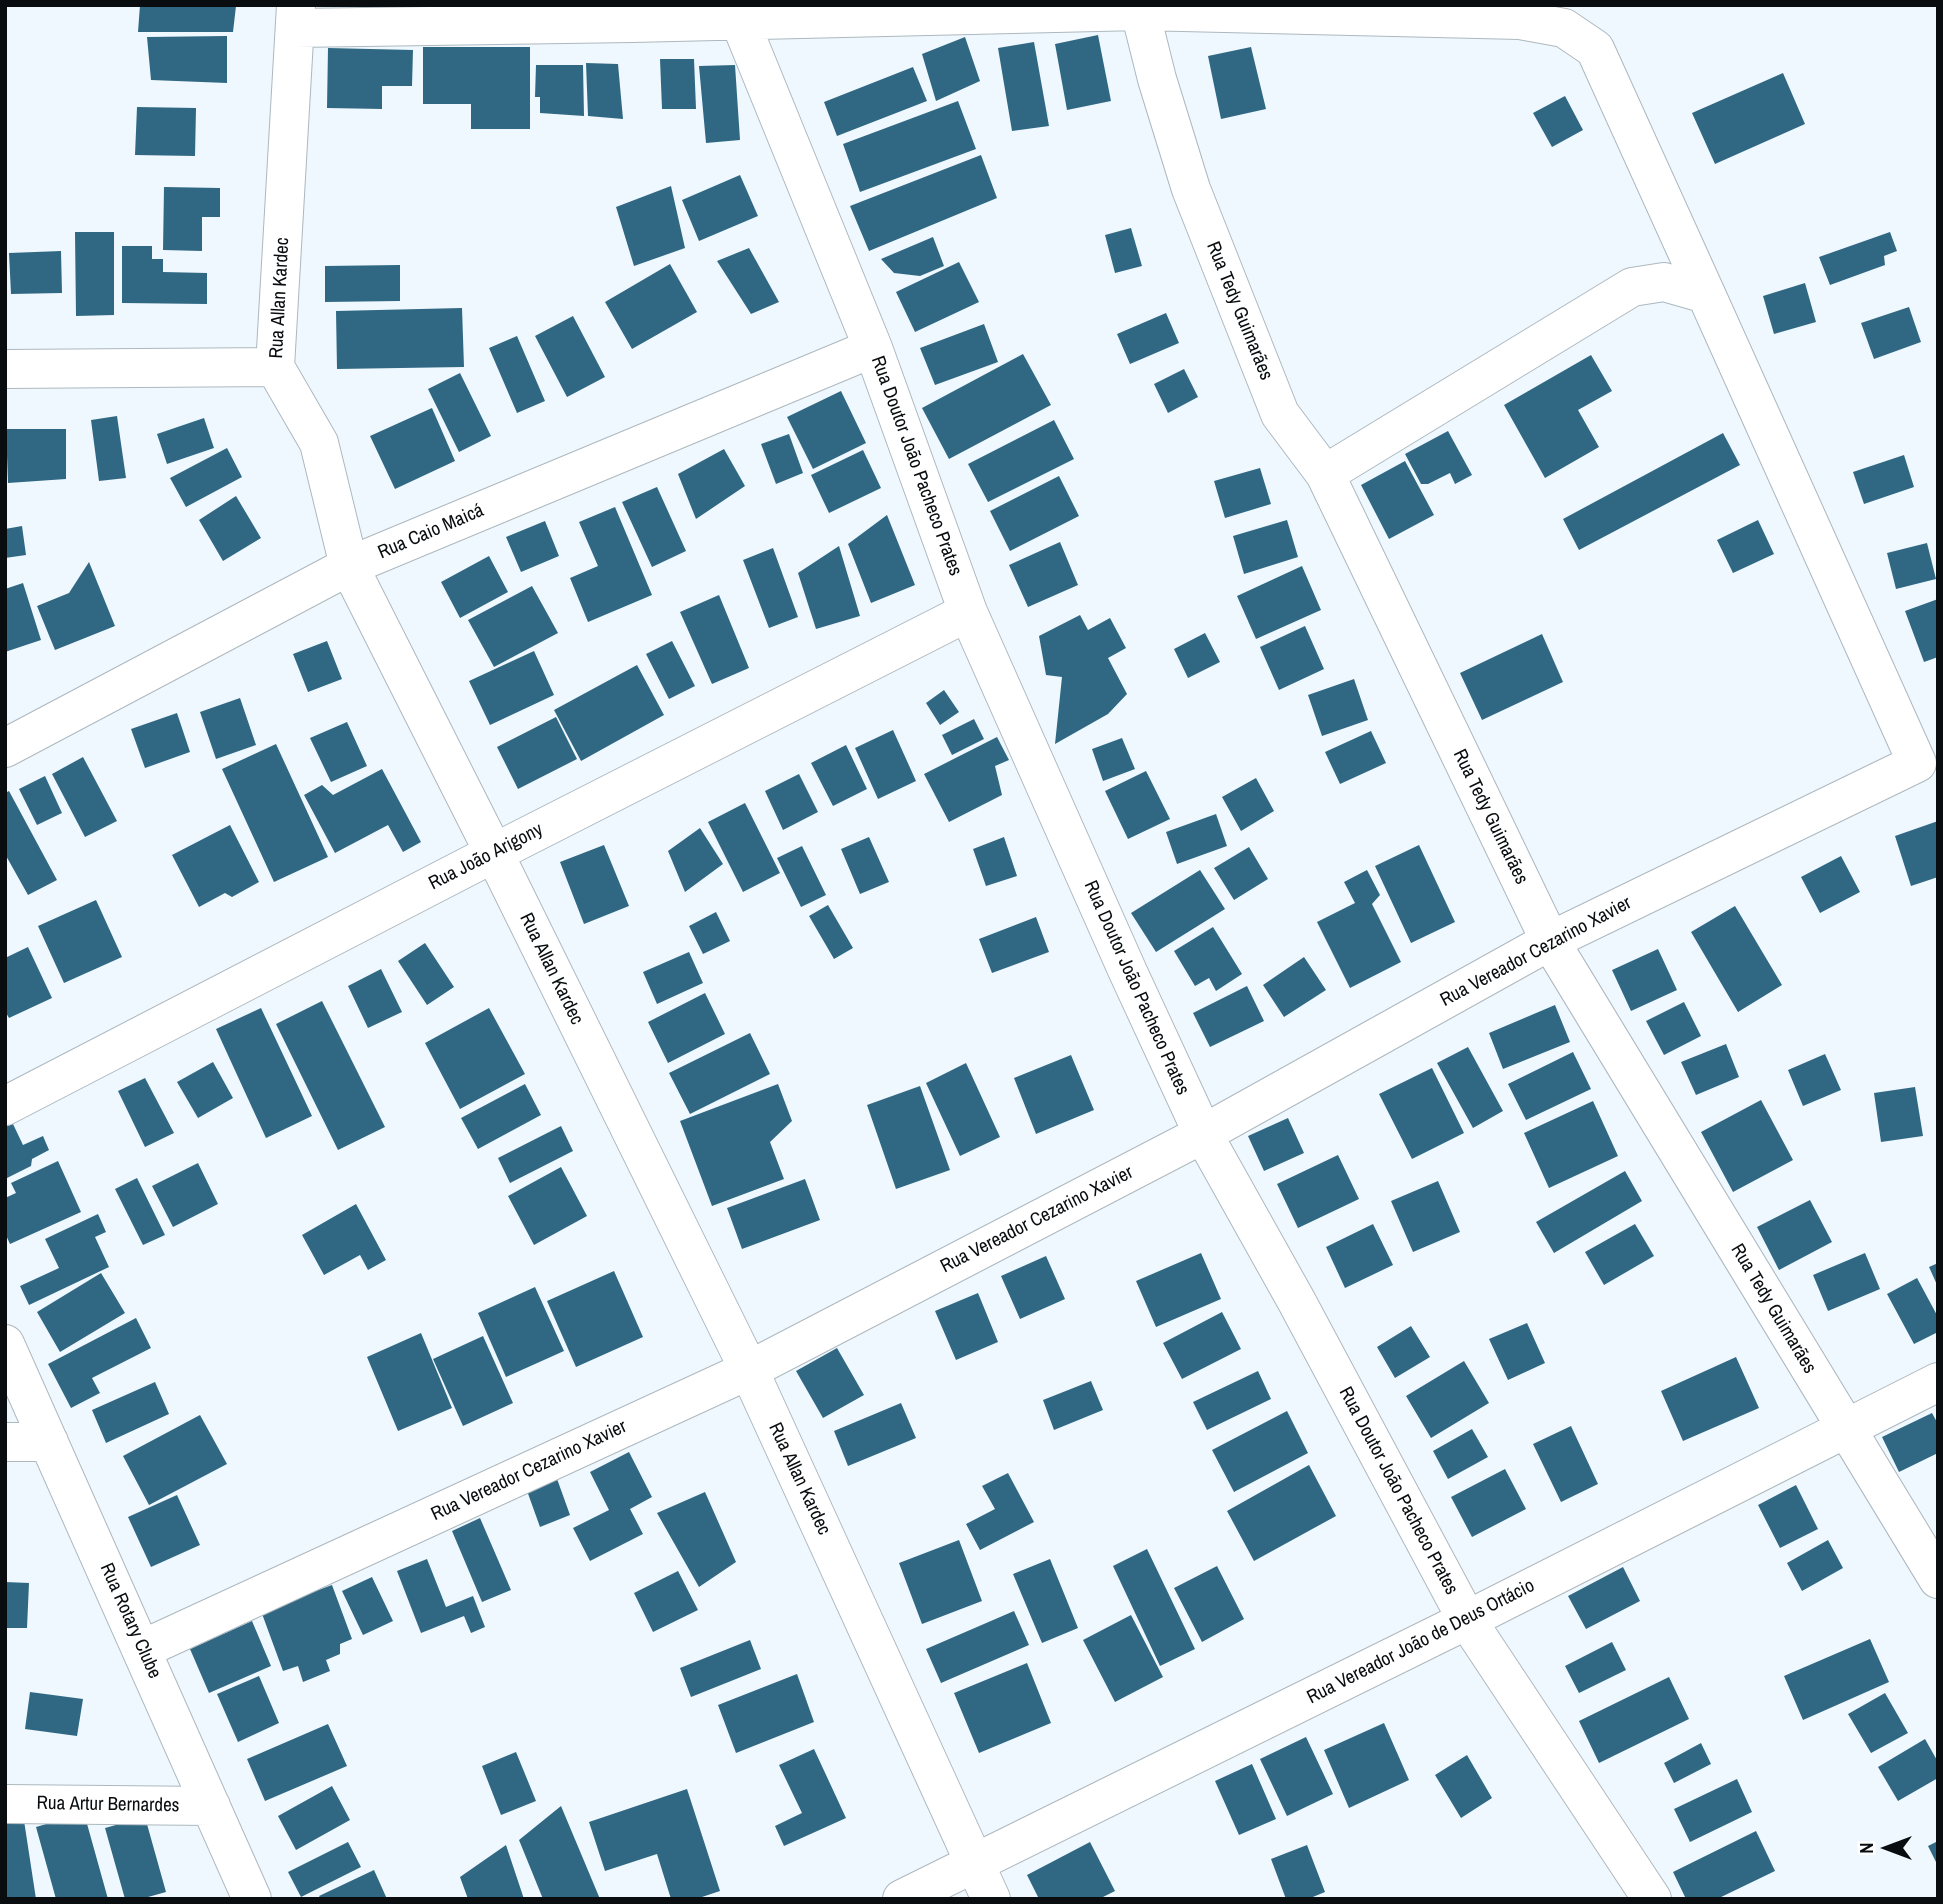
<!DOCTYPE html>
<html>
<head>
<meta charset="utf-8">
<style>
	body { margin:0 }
	#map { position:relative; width:1943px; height:1904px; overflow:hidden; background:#eff8fe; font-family:"Archivo Narrow",sans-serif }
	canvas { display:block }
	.frame { position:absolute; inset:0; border:7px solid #090d0f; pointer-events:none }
	.north { position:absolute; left:1852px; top:1813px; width:70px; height:70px; -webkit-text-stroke:5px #fff; paint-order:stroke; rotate:270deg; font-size:19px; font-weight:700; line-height:28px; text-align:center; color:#090d0f }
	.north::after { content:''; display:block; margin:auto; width:24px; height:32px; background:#090d0f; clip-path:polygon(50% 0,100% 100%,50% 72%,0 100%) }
</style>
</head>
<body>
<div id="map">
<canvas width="1943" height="1904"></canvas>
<div class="frame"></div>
<div class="north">N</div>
</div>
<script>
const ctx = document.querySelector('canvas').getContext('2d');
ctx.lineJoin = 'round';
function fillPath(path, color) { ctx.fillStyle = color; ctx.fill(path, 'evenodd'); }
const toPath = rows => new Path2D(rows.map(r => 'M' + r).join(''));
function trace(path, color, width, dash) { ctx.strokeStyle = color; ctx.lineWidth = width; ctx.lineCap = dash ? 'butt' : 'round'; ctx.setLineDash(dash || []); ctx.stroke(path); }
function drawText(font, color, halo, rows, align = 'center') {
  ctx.font = font + ' "Archivo Narrow",sans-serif'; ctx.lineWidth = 7; ctx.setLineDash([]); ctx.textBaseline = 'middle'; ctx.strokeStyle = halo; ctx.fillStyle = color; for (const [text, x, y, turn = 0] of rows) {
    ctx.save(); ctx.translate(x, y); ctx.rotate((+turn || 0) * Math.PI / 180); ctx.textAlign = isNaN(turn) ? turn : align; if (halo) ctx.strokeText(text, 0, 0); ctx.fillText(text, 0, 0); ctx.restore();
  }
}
fillPath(toPath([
	[140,5,236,6,233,32,138,32],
	[1098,35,1111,101,1067,110,1055,44],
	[227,36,227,83,151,80,147,37],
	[965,37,980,81,936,101,922,54],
	[1034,42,1049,126,1012,131,998,48],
	[423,47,530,47,530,129,471,129,471,104,423,104],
	[1251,47,1266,109,1221,119,1208,56],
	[328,48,413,50,412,86,382,86,382,109,327,108],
	[660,59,694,59,696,109,662,109],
	[586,63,618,64,623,119,588,116],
	[536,65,583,65,584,116,540,113,540,97,535,97],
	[735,65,740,140,706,143,699,66],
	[913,67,927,101,837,136,824,102],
	[1783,73,1805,124,1715,164,1692,113],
	[1565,96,1583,130,1552,147,1533,113],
	[958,101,976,149,860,192,843,144],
	[137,107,196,108,195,156,135,155],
	[981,155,997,198,869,251,850,206],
	[740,175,758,216,699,241,682,200],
	[671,186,685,248,634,266,616,207],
	[164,187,220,188,220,217,202,217,202,251,163,250],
	[1131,228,1142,266,1115,273,1105,235],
	[75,232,114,232,114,315,76,316],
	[1890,232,1897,251,1884,256,1885,265,1830,285,1819,257],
	[933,237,944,266,920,276,894,273,881,259],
	[122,246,152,246,152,259,163,259,163,272,207,273,207,304,122,303],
	[749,248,779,302,751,314,717,261],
	[61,251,62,293,11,294,9,253],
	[959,262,979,302,915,332,896,292],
	[670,264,697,312,632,349,605,302],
	[400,265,400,301,325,302,325,266],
	[1805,283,1816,322,1774,334,1763,296],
	[1909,307,1921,342,1874,359,1861,323],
	[462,308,464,367,337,369,336,311],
	[1166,313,1179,343,1130,364,1117,334],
	[573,316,605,377,567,397,535,336],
	[984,324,998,362,935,385,920,348],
	[517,336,545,401,517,413,489,348],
	[1023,354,1051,405,949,459,922,408],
	[1591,355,1612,391,1578,410,1599,447,1545,478,1504,405],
	[1184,369,1198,397,1168,413,1154,384],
	[460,373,491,436,459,452,428,389],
	[841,391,866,443,813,469,787,417],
	[432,408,455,461,395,489,370,436],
	[117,416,126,478,99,481,91,420],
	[204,418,214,448,167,464,157,434],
	[1054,420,1074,459,988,502,968,464],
	[6,429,66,429,66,479,8,483],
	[1448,431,1472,475,1455,484,1450,473,1428,484,1421,484,1405,454],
	[1723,433,1740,465,1579,550,1563,519],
	[789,434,803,473,776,484,761,444],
	[227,448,242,477,186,507,170,478],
	[724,449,745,486,696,519,678,474],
	[863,450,881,488,829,513,811,475],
	[1904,455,1914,487,1864,504,1853,472],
	[1405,461,1434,515,1389,539,1361,485],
	[1260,468,1271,504,1225,518,1214,481],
	[1059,476,1079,516,1010,551,990,511],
	[657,487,686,551,652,567,622,502],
	[236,496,261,538,223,561,199,520],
	[615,507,652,595,588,622,570,578,598,566,579,522],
	[887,515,915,585,871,603,848,544],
	[1287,520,1298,557,1244,574,1233,536],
	[1758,520,1774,554,1733,573,1717,540],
	[545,521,559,556,521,572,506,537],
	[22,526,26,555,5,558,5,529],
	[1060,542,1078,585,1028,607,1009,565],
	[1927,543,1936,579,1896,589,1887,553],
	[839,546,860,616,816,629,798,573],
	[773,548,798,617,769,628,743,560],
	[489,556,508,592,460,618,441,582],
	[89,562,115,626,55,650,37,606,69,593],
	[1302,566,1321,610,1256,639,1237,596],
	[23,583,41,640,5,652,5,589],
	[532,586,558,633,494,667,468,620],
	[719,595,749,668,712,684,680,612],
	[1938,599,1938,657,1924,662,1905,611],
	[1080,615,1088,630,1110,618,1126,648,1108,658,1127,694,1108,714,1055,744,1062,677,1046,675,1039,636],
	[1305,626,1324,669,1279,690,1260,647],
	[1205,633,1220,662,1188,678,1174,649],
	[1542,634,1563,682,1482,720,1460,673],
	[327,641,342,679,308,692,293,654],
	[672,641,695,686,669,699,646,654],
	[534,651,554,695,490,725,469,681],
	[637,665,664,715,581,761,554,710],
	[1354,679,1368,720,1322,736,1308,695],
	[944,690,959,712,940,725,926,703],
	[240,698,256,745,216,759,200,712],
	[177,713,190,752,145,768,131,729],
	[556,717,577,759,518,789,497,747],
	[974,719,984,739,952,755,942,735],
	[347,722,367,766,331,782,310,738],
	[893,730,916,781,878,799,855,748],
	[1371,731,1386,763,1340,784,1325,752],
	[997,737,1009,760,995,766,1002,795,949,822,924,774],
	[1122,738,1135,769,1103,781,1092,749],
	[276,744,328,857,274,882,222,769],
	[846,745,867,789,833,806,811,763],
	[83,757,117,821,85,837,52,774],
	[382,769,421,842,403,852,388,825,335,853,304,795,322,785,333,795],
	[1146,771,1170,819,1128,839,1105,791],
	[799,774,818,812,783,830,765,791],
	[45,776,62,813,37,825,19,789],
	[1256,778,1274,811,1241,831,1222,797],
	[9,791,57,880,28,895,5,854,5,793],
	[745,803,780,873,743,892,708,822],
	[1216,814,1227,846,1177,864,1166,832],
	[1938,821,1938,877,1911,886,1895,836],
	[230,825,259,882,232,897,225,893,199,907,172,855],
	[700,828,723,864,685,892,668,851],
	[869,837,889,882,860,894,841,849],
	[1004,837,1017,876,986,886,973,849],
	[604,845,629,906,584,924,560,862],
	[1419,845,1455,922,1411,943,1375,866],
	[802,846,826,895,801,907,777,858],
	[1249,847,1268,879,1234,900,1214,868],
	[1841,856,1860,892,1820,913,1801,877],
	[1200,870,1225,909,1156,952,1131,913],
	[1367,870,1380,895,1372,904,1401,962,1350,988,1317,922,1355,903,1344,882],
	[96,900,122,957,64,983,38,926],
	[828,905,853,948,834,959,809,916],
	[1735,906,1782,985,1738,1012,1691,932],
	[716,912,730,941,703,954,689,926],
	[1036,917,1049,952,992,973,979,939],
	[1213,927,1242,974,1216,991,1209,978,1195,986,1174,951],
	[425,943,454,987,427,1005,398,961],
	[28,947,52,998,9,1018,5,1011,5,958],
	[1658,949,1677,990,1631,1011,1612,970],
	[689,952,703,983,657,1004,643,972],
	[1304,957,1326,990,1284,1017,1263,985],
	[381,969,402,1012,368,1028,348,986],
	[1247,986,1264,1021,1210,1047,1193,1013],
	[705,993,725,1034,668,1063,648,1022],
	[322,1001,385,1127,338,1150,276,1024],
	[1684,1002,1701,1036,1664,1055,1646,1021],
	[1555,1005,1570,1042,1503,1069,1489,1033],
	[261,1008,312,1116,266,1138,216,1029],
	[489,1008,525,1074,460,1109,425,1043],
	[750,1033,770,1074,690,1114,669,1073],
	[1726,1044,1739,1077,1696,1095,1681,1062],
	[1468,1047,1503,1111,1473,1128,1437,1063],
	[1573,1052,1591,1089,1526,1120,1508,1084],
	[1825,1054,1841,1090,1803,1106,1788,1070],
	[1071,1055,1094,1110,1036,1134,1014,1078],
	[213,1062,233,1098,198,1118,177,1082],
	[966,1063,1000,1137,960,1156,926,1083],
	[1432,1068,1464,1133,1412,1159,1379,1094],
	[145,1078,174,1133,145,1147,118,1091],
	[525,1084,541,1115,478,1149,461,1118],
	[778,1084,792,1121,770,1142,784,1179,712,1206,680,1121],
	[920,1086,950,1170,896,1189,867,1105],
	[1915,1087,1923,1136,1881,1142,1874,1093],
	[1761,1100,1793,1160,1733,1192,1701,1132],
	[1593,1101,1618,1156,1549,1188,1524,1133],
	[1288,1118,1304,1153,1264,1171,1248,1136],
	[13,1124,23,1145,43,1136,49,1150,32,1159,31,1166,5,1179,5,1127],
	[561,1126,573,1151,510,1183,498,1158],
	[1338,1155,1359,1199,1298,1228,1277,1184],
	[58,1161,81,1212,10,1244,5,1233,5,1198,16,1193,11,1183],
	[198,1163,218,1204,173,1227,152,1186],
	[561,1167,587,1216,534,1245,508,1196],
	[1625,1171,1642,1201,1554,1253,1536,1222],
	[137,1178,165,1235,143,1245,115,1189],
	[805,1179,820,1220,742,1249,727,1208],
	[1438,1181,1460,1232,1413,1252,1391,1201],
	[1810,1200,1832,1242,1779,1270,1757,1227],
	[356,1204,386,1260,368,1270,360,1255,324,1275,302,1235],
	[98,1214,106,1232,95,1237,109,1267,29,1305,20,1286,59,1268,45,1239],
	[1373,1224,1393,1265,1345,1288,1326,1247],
	[1635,1224,1654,1256,1604,1285,1585,1252],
	[1201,1253,1221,1299,1156,1327,1136,1281],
	[1865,1253,1880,1289,1828,1311,1813,1275],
	[1046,1256,1065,1299,1020,1319,1001,1276],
	[1938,1263,1938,1287,1929,1267],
	[614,1271,643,1337,576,1367,547,1301],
	[101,1273,125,1313,60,1352,37,1312],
	[1917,1278,1938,1317,1938,1332,1914,1344,1887,1294],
	[535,1287,564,1351,506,1377,478,1313],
	[978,1293,998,1342,956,1360,935,1311],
	[1222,1312,1241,1349,1182,1379,1163,1343],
	[136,1318,151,1348,92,1378,100,1393,71,1408,48,1364],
	[1527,1323,1545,1363,1508,1380,1489,1339],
	[1411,1326,1430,1357,1395,1378,1377,1347],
	[421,1333,452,1408,398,1431,367,1357],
	[483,1336,513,1403,463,1426,433,1359],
	[837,1348,864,1395,823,1418,796,1371],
	[1736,1357,1759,1408,1683,1441,1661,1391],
	[1464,1361,1489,1403,1431,1438,1406,1396],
	[1258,1371,1271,1399,1207,1430,1193,1402],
	[1091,1381,1103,1410,1054,1430,1043,1400],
	[155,1382,169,1414,106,1443,92,1410],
	[901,1403,916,1438,848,1466,834,1431],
	[1287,1411,1308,1453,1234,1492,1212,1450],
	[1932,1413,1938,1424,1938,1453,1899,1472,1882,1437],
	[200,1415,227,1464,149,1505,123,1456],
	[1571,1426,1598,1484,1561,1502,1533,1444],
	[1472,1429,1488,1457,1448,1479,1433,1451],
	[629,1452,652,1497,630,1509,643,1534,590,1561,573,1528,609,1510,590,1472],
	[1309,1465,1336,1516,1254,1561,1227,1511],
	[1505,1469,1526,1509,1472,1537,1451,1497],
	[1008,1473,1034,1522,980,1550,966,1524,995,1509,982,1486],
	[556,1476,570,1515,540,1527,526,1488],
	[1796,1485,1818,1529,1780,1548,1758,1505],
	[705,1492,736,1562,699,1587,657,1513],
	[177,1495,200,1545,151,1567,128,1517],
	[480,1518,511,1590,482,1602,452,1531],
	[959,1540,982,1601,922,1624,899,1563],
	[1828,1540,1843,1568,1802,1591,1787,1563],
	[1147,1549,1195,1649,1160,1666,1113,1566],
	[427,1559,446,1607,473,1596,485,1627,471,1633,464,1616,421,1633,397,1571],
	[1050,1559,1078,1628,1042,1643,1013,1574],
	[1217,1566,1244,1619,1202,1642,1174,1588],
	[1623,1567,1640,1601,1586,1629,1568,1596],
	[678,1571,698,1610,653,1632,634,1593],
	[372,1577,393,1621,363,1635,342,1591],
	[5,1582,29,1583,27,1628,5,1628],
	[332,1585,352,1639,340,1644,340,1654,326,1660,330,1671,303,1682,298,1666,283,1671,261,1611],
	[1014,1611,1029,1645,941,1683,926,1649],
	[1131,1615,1163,1677,1115,1702,1083,1640],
	[252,1621,271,1666,209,1693,190,1649],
	[1870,1639,1889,1682,1803,1720,1784,1676],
	[750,1640,761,1669,691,1697,680,1668],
	[1612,1642,1626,1670,1579,1693,1565,1666],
	[1027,1663,1051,1723,979,1753,954,1693],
	[797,1674,814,1722,736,1753,718,1705],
	[259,1676,279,1723,238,1742,217,1694],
	[1669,1677,1689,1719,1599,1763,1579,1721],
	[30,1692,83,1699,77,1736,25,1729],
	[1885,1693,1908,1733,1871,1753,1848,1714],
	[1384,1723,1409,1780,1349,1808,1324,1750],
	[328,1724,347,1766,265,1801,247,1759],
	[1306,1737,1333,1794,1287,1816,1260,1759],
	[1925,1739,1938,1762,1938,1778,1898,1801,1878,1767],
	[1701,1743,1711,1764,1674,1783,1664,1763],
	[814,1749,846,1818,784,1846,775,1826,802,1813,779,1765],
	[516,1752,536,1801,501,1815,482,1766],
	[1467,1755,1492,1798,1461,1818,1435,1775],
	[1252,1764,1276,1819,1239,1835,1215,1781],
	[1737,1779,1752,1812,1690,1842,1674,1809],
	[332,1786,350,1820,296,1850,278,1816],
	[687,1789,720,1891,696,1899,671,1899,657,1854,605,1871,589,1822],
	[561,1806,600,1899,543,1899,519,1840],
	[84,1813,108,1899,56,1899,36,1827],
	[23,1814,36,1899,5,1899,5,1817],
	[145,1817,166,1892,141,1899,125,1899,105,1828],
	[1756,1831,1775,1871,1717,1899,1686,1899,1673,1872],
	[1938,1841,1938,1866,1928,1846],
	[348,1842,361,1867,301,1897,288,1872],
	[1090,1842,1115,1891,1099,1899,1039,1899,1027,1875],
	[506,1845,524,1899,468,1899,460,1877],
	[1307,1845,1325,1892,1308,1899,1286,1899,1271,1859],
	[374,1870,387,1899,321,1899,319,1896]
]), '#306884');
const minor = toPath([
	[296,5,275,367,319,443,349,566,494,853,749,1370,991,1899],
	[1140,11,1157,79,1191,189,1280,414,1325,474,1550,941,1938,1579],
	[739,19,873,348,968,612,1128,972,1203,1134,1297,1302,1467,1620,1652,1899],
	[296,28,632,23,1140,11,1520,20,1564,28,1595,49,1706,294],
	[5,369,275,367],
	[5,748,349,566,873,348],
	[5,1106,494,853,968,612],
	[5,1344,252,1899],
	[5,1442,49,1442],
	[143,1649,749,1370,1203,1134,1550,941,1917,763,1706,294,1664,282,1632,287,1325,474],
	[5,1804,211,1806],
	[902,1899,1467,1620,1938,1382]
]);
trace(minor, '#adb8bf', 40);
trace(minor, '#fff', 38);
drawText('19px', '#090d0f', '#fff', [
	["Rua Allan Kardec",280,298,-87],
	["Rua Tedy Guimarães",1239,311,68],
	["Rua Doutor João Pacheco Prates",916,466,70],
	["Rua Caio Maicá",431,532,-23],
	["Rua Tedy Guimarães",1490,817,64],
	["Rua João Arigony",486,857,-27],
	["Rua Vereador Cezarino Xavier",1536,952,-28],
	["Rua Allan Kardec",551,969,64],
	["Rua Doutor João Pacheco Prates",1136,988,66],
	["Rua Vereador Cezarino Xavier",1037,1220,-27],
	["Rua Tedy Guimarães",1773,1309,59],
	["Rua Vereador Cezarino Xavier",529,1471,-25],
	["Rua Allan Kardec",799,1479,65],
	["Rua Doutor João Pacheco Prates",1398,1491,62],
	["Rua Rotary Clube",130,1621,66],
	["Rua Vereador João de Deus Ortácio",1421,1642,-27],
	["Rua Artur Bernardes",108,1805,1]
]);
</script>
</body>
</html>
